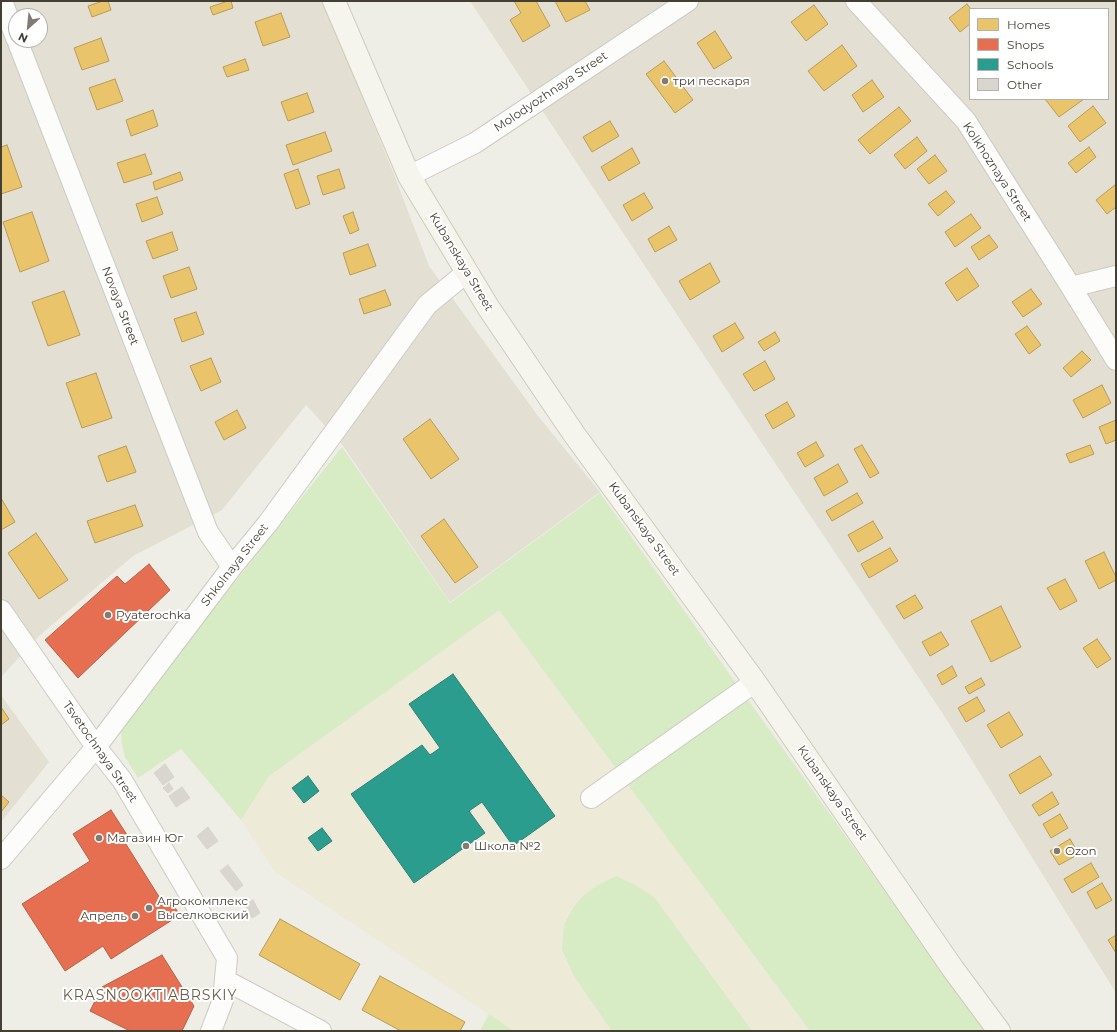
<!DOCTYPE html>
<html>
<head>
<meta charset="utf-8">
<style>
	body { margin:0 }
	#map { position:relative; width:1117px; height:1032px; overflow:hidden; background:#eeede6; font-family:Montserrat,sans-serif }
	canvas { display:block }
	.frame { position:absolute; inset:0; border:2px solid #443f33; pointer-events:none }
	.legend { position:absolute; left:969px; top:8px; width:140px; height:92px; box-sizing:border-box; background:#fff; border:1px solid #b4b2ad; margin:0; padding:5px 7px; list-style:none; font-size:12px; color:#443f33 }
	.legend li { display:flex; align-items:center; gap:8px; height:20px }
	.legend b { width:20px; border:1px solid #b4b2ad }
	.north { position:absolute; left:8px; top:8px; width:40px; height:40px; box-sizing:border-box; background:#fff; border:1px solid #b4b2ad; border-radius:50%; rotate:207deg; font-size:11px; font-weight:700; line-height:16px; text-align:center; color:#443f33 }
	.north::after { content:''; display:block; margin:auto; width:14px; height:18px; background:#807c72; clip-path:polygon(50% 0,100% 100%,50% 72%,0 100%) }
</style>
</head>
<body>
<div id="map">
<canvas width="1117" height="1032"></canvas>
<div class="frame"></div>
<ul class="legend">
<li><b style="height:11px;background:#e9c46a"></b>Homes</li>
<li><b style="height:11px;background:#e76f51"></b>Shops</li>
<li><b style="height:11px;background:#2a9d8f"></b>Schools</li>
<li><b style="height:11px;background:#d8d6ce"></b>Other</li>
</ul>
<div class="north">N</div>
</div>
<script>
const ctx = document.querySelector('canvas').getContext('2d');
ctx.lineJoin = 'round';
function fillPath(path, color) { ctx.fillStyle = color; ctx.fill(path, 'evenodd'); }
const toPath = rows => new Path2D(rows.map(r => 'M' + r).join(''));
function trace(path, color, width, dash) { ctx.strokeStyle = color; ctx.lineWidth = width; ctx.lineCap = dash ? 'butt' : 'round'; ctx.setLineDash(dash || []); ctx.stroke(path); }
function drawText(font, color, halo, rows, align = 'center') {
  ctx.font = font + ' Montserrat,sans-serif'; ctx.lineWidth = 4; ctx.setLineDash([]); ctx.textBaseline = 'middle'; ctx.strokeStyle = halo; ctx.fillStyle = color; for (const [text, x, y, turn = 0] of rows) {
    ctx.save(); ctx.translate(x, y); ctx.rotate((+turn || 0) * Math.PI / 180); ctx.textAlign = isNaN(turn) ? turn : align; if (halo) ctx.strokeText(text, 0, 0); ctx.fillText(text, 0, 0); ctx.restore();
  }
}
fillPath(toPath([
	[1,1,323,1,393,172,429,266,538,416,600,492,450,602,341,443,306,405,222,510,133,556,39,636,1,677],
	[16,16,40,16,40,40,16,40],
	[470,1,1116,1,1116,993,945,717,767,451],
	[970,9,1108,9,1108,99,970,99],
	[1,695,49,762,1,822]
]), '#e3e0d3');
fillPath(toPath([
	[499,609,810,1031,514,1031,275,872,241,820,269,776]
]), '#edead7');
fillPath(toPath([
	[342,447,450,603,600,493,985,1031,810,1031,499,610,269,776,241,820,181,749,138,778,125,757,122,744,121,732,125,717,164,671],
	[616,876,635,885,654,897,752,1031,612,1031,574,976,562,949,564,925,573,908,583,896,598,885],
	[489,1014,514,1031,480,1031]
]), '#d7ebc4');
const homes = toPath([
	[103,1,108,1,111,10,92,17,88,6,103,1],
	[228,1,231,1,233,8,213,15,210,7,228,1],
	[514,1,536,1,550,26,523,42,510,20,521,13,514,1],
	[555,1,585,1,590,10,566,22,555,1],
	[967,4,971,9,970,9,970,24,960,32,949,18,967,4],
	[814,5,828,24,806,41,791,22,814,5],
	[281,13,290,37,263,46,255,22,281,13],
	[715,31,732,58,714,69,697,43,715,31],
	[101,38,109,61,82,70,74,48,101,38],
	[842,45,857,66,824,91,808,71,842,45],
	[245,59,249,70,227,77,223,67,245,59],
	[664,61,693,100,675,113,646,74,664,61],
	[115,79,123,101,97,110,89,88,115,79],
	[872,80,884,97,863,112,852,95,872,80],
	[307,93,314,112,288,121,281,102,307,93],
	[1045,99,1084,99,1059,117,1045,99],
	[1093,106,1106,123,1080,142,1068,126,1093,106],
	[899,107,911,121,870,154,858,140,899,107],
	[153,110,158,126,131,136,126,120,153,110],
	[610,121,619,136,592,152,583,137,610,121],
	[325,132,332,151,293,165,286,145,325,132],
	[917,137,927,151,905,169,894,155,917,137],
	[7,145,22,187,1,194,1,147,7,145],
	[1089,147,1096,157,1076,173,1068,163,1089,147],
	[632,148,640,163,609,181,601,167,632,148],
	[145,154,152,174,124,183,117,163,145,154],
	[935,155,947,171,929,184,917,169,935,155],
	[298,169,310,204,296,209,284,174,298,169],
	[339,169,345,188,323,195,317,176,339,169],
	[180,172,183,180,155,190,153,182,180,172],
	[1116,184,1116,207,1107,214,1096,200,1116,184],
	[946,191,955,202,938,216,928,204,946,191],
	[644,193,653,208,632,221,623,205,644,193],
	[157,197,163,214,142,222,136,204,157,197],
	[32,212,49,261,20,272,3,222,32,212],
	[353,212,359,230,350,234,343,216,353,212],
	[971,214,981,228,955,247,945,232,971,214],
	[669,226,677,240,655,252,648,239,669,226],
	[172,232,178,250,153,259,146,241,172,232],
	[989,235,998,247,979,260,971,247,989,235],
	[368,244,376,266,350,275,343,253,368,244],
	[710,263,720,282,690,300,679,281,710,263],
	[189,267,197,289,171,298,163,276,189,267],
	[967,268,979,286,957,301,945,283,967,268],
	[1031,289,1042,304,1023,317,1012,302,1031,289],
	[385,290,391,305,364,314,359,299,385,290],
	[64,291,80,335,48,346,32,302,64,291],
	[196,312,204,334,182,342,174,319,196,312],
	[735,323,744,338,722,352,713,336,735,323],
	[1027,326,1041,345,1029,354,1015,334,1027,326],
	[775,332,780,341,764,351,758,342,775,332],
	[1082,351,1091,360,1071,377,1063,368,1082,351],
	[211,358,221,382,201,391,190,366,211,358],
	[765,361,775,379,754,391,743,374,765,361],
	[96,373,112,418,82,428,66,383,96,373],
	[1102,385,1111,403,1083,418,1073,400,1102,385],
	[787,402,795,416,773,429,765,415,787,402],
	[237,410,246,428,224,440,215,422,237,410],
	[430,419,459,459,431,479,403,439,430,419],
	[1116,420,1116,440,1106,444,1099,427,1116,420],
	[816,442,824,456,805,467,797,453,816,442],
	[862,445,879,473,870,478,854,449,862,445],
	[1090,445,1094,454,1070,463,1066,454,1090,445],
	[126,446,136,472,107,482,98,456,126,446],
	[838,464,848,482,824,496,814,478,838,464],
	[857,493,863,503,832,521,826,511,857,493],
	[1,498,15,522,1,530,1,498],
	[135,505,143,526,95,543,87,521,135,505],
	[444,519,478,567,455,583,421,536,444,519],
	[873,521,883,538,858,552,848,535,873,521],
	[36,533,68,580,39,599,8,553,36,533],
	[890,548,898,561,869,578,861,564,890,548],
	[1104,552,1116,577,1116,580,1099,589,1085,561,1104,552],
	[1065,579,1077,601,1060,610,1047,588,1065,579],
	[915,595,923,608,904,619,896,606,915,595],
	[1001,606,1021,647,991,662,971,621,1001,606],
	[941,632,949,645,930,656,922,642,941,632],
	[1097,639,1111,659,1097,668,1083,648,1097,639],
	[952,666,957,676,942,685,937,675,952,666],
	[981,678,985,685,969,694,965,687,981,678],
	[977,697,985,711,966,722,958,708,977,697],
	[1,707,9,719,1,725,1,707],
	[1009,712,1023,735,1001,748,987,725,1009,712],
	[1040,756,1052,775,1020,794,1009,775,1040,756],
	[1052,792,1059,804,1039,816,1032,805,1052,792],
	[1,795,9,802,1,812,1,795],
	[1060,814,1068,828,1051,838,1043,824,1060,814],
	[1070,839,1079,854,1059,865,1050,851,1070,839],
	[1091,863,1099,877,1072,893,1064,879,1091,863],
	[1102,883,1112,900,1096,909,1087,892,1102,883],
	[280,919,360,964,340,1000,259,955,280,919],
	[1116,935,1116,953,1108,940,1116,935],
	[380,976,465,1022,460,1031,401,1031,362,1010,380,976]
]);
fillPath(homes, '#e9c46a');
trace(homes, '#b89c5a', 1);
const shops = toPath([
	[149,564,170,590,78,678,45,640,117,576,125,584,149,564],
	[111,810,129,838,124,841,163,903,169,899,180,915,111,959,103,946,65,971,22,904,90,861,73,834,111,810],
	[162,955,194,1006,182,1031,130,1031,90,1011,102,987,162,955]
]);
fillPath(shops, '#e76f51');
trace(shops, '#b66148', 1);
const schools = toPath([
	[453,674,555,816,513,846,482,802,469,811,485,833,414,883,351,794,422,745,430,755,440,748,409,704,453,674],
	[308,776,319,791,304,803,292,788,308,776],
	[322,828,332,841,318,851,308,838,322,828]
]);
fillPath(schools, '#2a9d8f');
trace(schools, '#328173', 1);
const building = toPath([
	[165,764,174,777,163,785,154,773,165,764],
	[169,783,173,789,168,793,163,788,169,783],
	[182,787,190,798,176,807,169,796,182,787],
	[208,827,218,841,207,849,197,836,208,827],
	[228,865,243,885,236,891,220,871,228,865],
	[253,900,260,913,252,918,245,905,253,900]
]);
fillPath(building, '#d8d6ce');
trace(building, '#d7d4cc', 1);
const street = toPath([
	[2,1,16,38],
	[856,1,966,121,1071,287,1116,360],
	[17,40,208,532,232,567],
	[409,176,475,143,688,1],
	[1071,287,1116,276],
	[1,610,96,747,122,780,227,958,223,1000,211,1031],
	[591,798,755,682],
	[1,859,96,747,232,567,268,523,427,305,467,272],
	[225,980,321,1031]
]);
const secondary = toPath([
	[334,1,409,176,488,307,574,434,755,682,953,969,999,1031]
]);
trace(street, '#cccbc4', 22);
trace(secondary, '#cecbbd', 24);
trace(street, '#fcfcfb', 20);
trace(secondary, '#f6f5ed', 22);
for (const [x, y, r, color] of [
	[665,81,4,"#807c72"],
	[108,615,4,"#807c72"],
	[99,838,4,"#807c72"],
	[466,846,4,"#807c72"],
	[1057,851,4,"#807c72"],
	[149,908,4,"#807c72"],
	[135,916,4,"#807c72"]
]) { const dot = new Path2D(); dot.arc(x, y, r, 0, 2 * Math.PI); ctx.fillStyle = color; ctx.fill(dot); trace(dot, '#fff', 1.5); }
drawText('12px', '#443f33', '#fff', [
	["три пескаря",673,81],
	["Pyaterochka",116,615],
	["Магазин Юг",107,838],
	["Школа №2",474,846],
	["Ozon",1065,851],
	["Агрокомплекс",157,901],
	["Выселковский",157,915],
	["Апрель",127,916,"right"]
], 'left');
drawText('12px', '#443f33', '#fff', [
	["Molodyozhnaya Street",551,92,-34],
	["Kolkhoznaya Street",997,172,57],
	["Kubanskaya Street",461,262,59],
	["Novaya Street",120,306,69],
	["Kubanskaya Street",644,529,54],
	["Shkolnaya Street",235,565,-52],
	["Tsvetochnaya Street",100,752,55],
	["Kubanskaya Street",832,793,55]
]);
ctx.letterSpacing = '1px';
drawText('14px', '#685f49', '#fff', [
	["KRASNOOKTIABRSKIY",150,996]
]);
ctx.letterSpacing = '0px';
</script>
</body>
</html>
